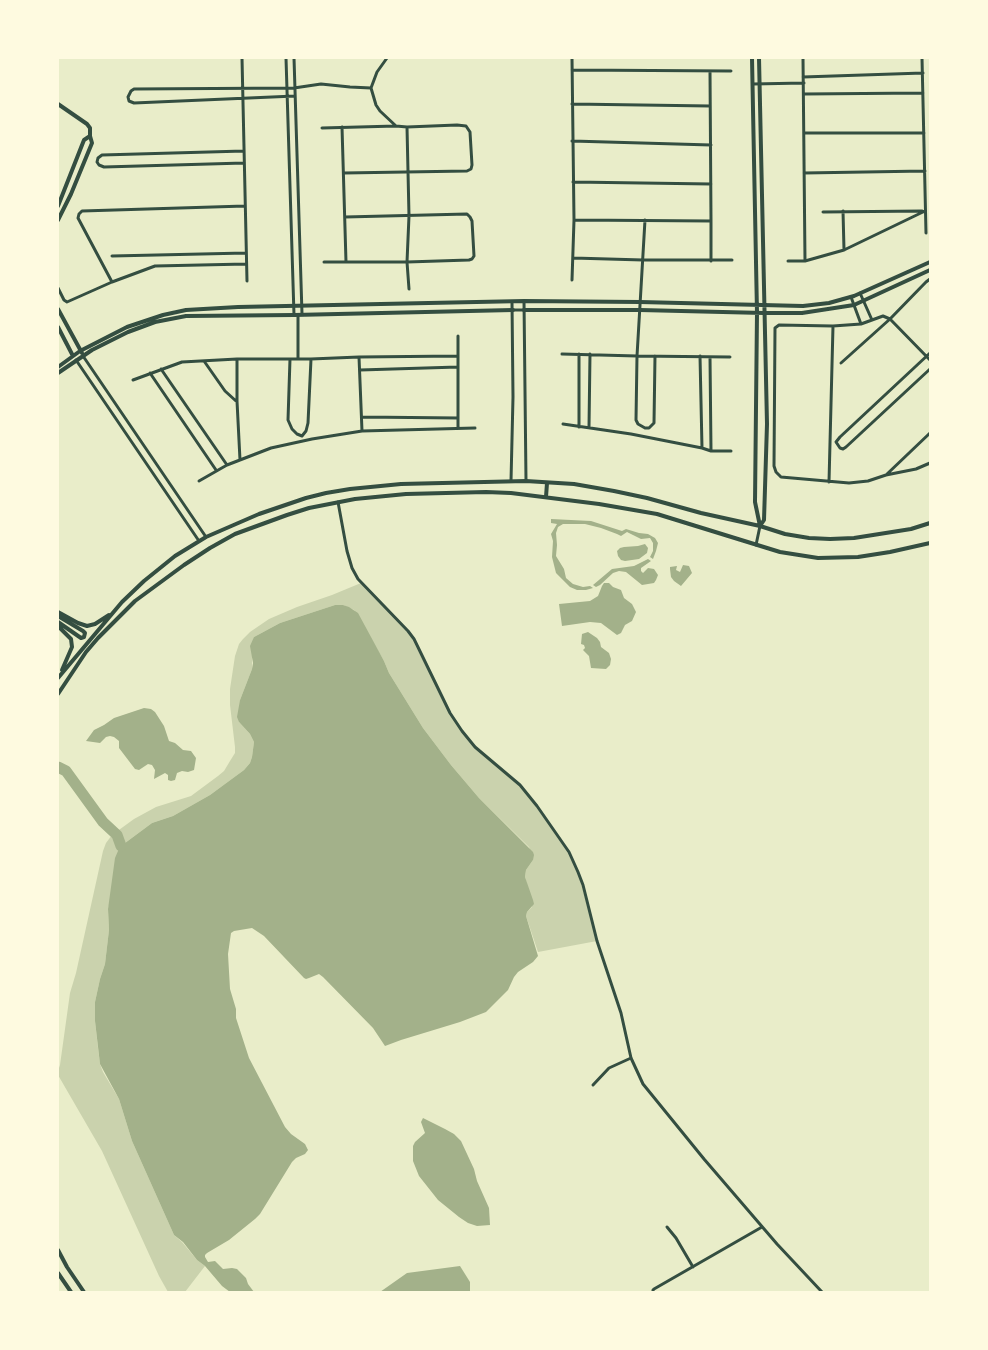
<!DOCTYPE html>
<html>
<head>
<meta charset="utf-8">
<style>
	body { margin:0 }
	#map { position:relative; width:988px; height:1350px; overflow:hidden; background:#e9edc9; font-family:Karla,sans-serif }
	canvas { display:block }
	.frame { position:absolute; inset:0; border:59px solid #fefae0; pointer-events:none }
</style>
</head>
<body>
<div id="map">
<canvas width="988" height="1350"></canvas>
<div class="frame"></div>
</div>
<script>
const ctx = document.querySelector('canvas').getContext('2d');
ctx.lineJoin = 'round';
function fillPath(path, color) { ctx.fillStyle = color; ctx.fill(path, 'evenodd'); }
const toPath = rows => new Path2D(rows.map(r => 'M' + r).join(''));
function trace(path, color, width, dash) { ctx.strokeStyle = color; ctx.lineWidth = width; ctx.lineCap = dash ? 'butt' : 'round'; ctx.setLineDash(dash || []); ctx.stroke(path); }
fillPath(toPath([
	[361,583,408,631,450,713,475,747,520,785,569,852,578,872,597,941,538,952,526,916,527,912,532,907,525,877,526,870,533,860,529,847,479,798,451,765,423,728,389,673,384,661,354,610,343,605,335,605,280,623,254,637,252,655,252,669,240,700,239,722,250,734,254,742,252,757,250,763,244,770,210,795,173,816,152,823,125,843,108,909,109,930,105,964,100,979,95,1002,95,1021,98,1048,100,1064,103,1072,119,1099,132,1141,174,1235,182,1242,197,1260,205,1266,185,1292,168,1292,159,1276,102,1151,58,1075,58,1071,60,1065,70,993,76,973,103,851,106,843,112,835,134,819,156,807,191,796,218,776,224,771,230,761,235,753,235,747,230,705,230,689,235,656,239,644,243,639,250,632,269,619,297,607,332,595]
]), '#cad2ad');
fillPath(toPath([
	[551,519,591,521,622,531,626,529,639,533,648,534,655,538,658,543,656,551,653,559,650,557,653,551,653,543,650,538,641,539,627,532,621,536,617,534,601,528,585,524,563,524,558,527,556,533,557,545,556,556,564,569,566,578,573,584,583,587,590,586,593,588,586,590,577,590,570,587,556,573,552,557,553,541,551,534,557,524,551,523],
	[645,544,648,548,647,553,639,559,625,561,621,560,618,556,617,551,620,548,624,547,638,546],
	[648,559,651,561,641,568,641,571,643,573,648,568,654,569,658,575,656,580,654,583,642,585,626,572,619,571,613,573,600,585,596,587,593,585,612,569,634,566],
	[683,565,689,566,692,573,681,586,674,581,671,577,670,569,670,567,677,566,676,570,680,572],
	[604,583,609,583,613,587,621,590,624,598,632,604,636,612,632,621,625,625,621,633,617,635,601,623,590,622,562,626,559,604,590,601,598,596,602,586],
	[335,605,343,605,349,607,358,613,384,661,389,673,423,728,451,765,479,798,533,852,534,855,533,860,526,870,525,877,533,900,534,904,527,912,526,916,538,956,533,962,518,972,514,977,508,990,486,1012,460,1022,401,1040,385,1046,373,1028,323,977,319,974,309,978,306,979,304,978,264,936,252,928,234,931,231,933,228,954,230,989,236,1009,236,1018,249,1058,285,1127,291,1134,305,1144,308,1150,305,1154,296,1158,292,1162,260,1214,255,1219,229,1240,207,1253,205,1255,205,1257,208,1262,215,1261,223,1269,232,1268,237,1269,246,1278,248,1284,254,1292,230,1292,222,1286,205,1266,197,1260,183,1242,174,1235,132,1141,119,1099,100,1064,95,1021,95,1002,100,979,105,964,109,930,108,909,115,858,118,851,121,846,152,823,173,816,210,795,244,770,250,763,252,757,254,742,250,734,239,722,237,717,240,700,252,669,253,663,250,646,254,637,280,623],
	[588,632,597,638,600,642,601,647,609,653,611,659,610,665,606,669,591,668,589,656,583,650,585,648,584,645,581,644,582,634],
	[144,708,151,709,155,712,164,726,169,741,175,743,183,750,191,751,196,758,194,770,188,772,182,771,177,773,175,780,171,781,168,780,168,775,165,773,154,779,155,770,152,765,148,764,139,770,135,769,119,748,119,741,114,737,110,736,106,737,100,743,86,741,94,730,104,725,114,718],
	[423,1118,445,1129,454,1134,461,1141,474,1169,477,1181,489,1208,490,1225,477,1226,468,1223,459,1217,438,1200,419,1176,413,1161,413,1146,415,1142,425,1133,421,1122],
	[460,1266,470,1282,470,1292,380,1292,407,1273]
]), '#a3b18a');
trace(toPath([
	[58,767,66,771,103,822,117,835,121,846]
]), '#a3b18a', 11);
trace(toPath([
	[242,58,247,281],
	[286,58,294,315],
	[294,58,302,314],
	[387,58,377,72,371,88,376,105,380,111,396,126],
	[572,58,574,220,572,280],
	[803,58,805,261],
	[922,58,926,233],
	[572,70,731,71],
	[710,71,711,221,711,261],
	[803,77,923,73],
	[753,84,804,83],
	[804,94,923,93],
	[295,96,134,103,129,101,128,97,131,91,134,89,294,88,321,84,350,87,371,88],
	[572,104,710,106],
	[342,127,346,262],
	[407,127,409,216,407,262,409,289],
	[322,128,396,126,407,127,457,125,466,126,470,132,472,165,471,169,467,171,344,173],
	[804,133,924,133],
	[572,141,711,145],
	[244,151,102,155,98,158,97,162,99,165,104,167,244,163],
	[804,173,925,171],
	[573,182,711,184],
	[843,211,844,250],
	[823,212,922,211],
	[574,220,711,221],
	[645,220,637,356,636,420,638,424,645,428,649,428,654,423,655,356],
	[112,256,246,253],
	[573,258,643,260,732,260],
	[788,261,805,261,844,250,925,211],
	[324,262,407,262,469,260,472,259,474,256,472,221,470,217,467,214,345,217],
	[112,282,78,218,79,214,82,211,245,206],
	[58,288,64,300,67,302,112,282,155,266,246,264],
	[860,293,872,320],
	[851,297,861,324],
	[524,301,526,481],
	[513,310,524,310],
	[298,315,298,359],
	[930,353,840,437,836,442,840,448,843,449,846,447,930,369],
	[562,354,637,356,730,357],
	[579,354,579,427],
	[83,356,206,537],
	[700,356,702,448],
	[359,357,362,431],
	[710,357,711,451],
	[237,359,237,401,240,460],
	[290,359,288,420,292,429,297,434,302,436,306,431,308,423,311,359],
	[76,360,199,541],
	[930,360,890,319,883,316,861,324,833,326,779,325,775,328,774,466,776,472,781,477,849,483,868,481,886,475,916,469,930,463],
	[204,361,225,391,236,401],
	[841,363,890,319,926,282,930,279],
	[161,369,227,465],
	[360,370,458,367],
	[150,373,216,470],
	[133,380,182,362,237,359,311,359,359,357,458,356],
	[362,417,458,418],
	[563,424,631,434,702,448,711,451,731,451],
	[589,427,590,354],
	[458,428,458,336],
	[886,475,930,433],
	[199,481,227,465,271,448,312,439,362,431,475,428],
	[511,481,513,397,512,302],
	[829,482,833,326],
	[338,502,347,551,352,568,358,579,408,631,414,639,450,713,462,731,475,747,520,785,537,806,569,852,578,872,583,885,597,941,621,1013,631,1058,643,1084,704,1159,777,1244,822,1292],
	[756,545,760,526],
	[593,1085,609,1068,631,1058],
	[667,1227,676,1238,693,1267],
	[653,1292,653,1290,654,1289,762,1227]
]), '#344e41', 3);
trace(toPath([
	[752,58,757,313,755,502,760,526],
	[759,58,767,424,764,520,760,526],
	[58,104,87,124,90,128,90,136,92,143,71,194,58,220],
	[58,206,84,140,90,136],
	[58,309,82,353],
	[524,310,640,310,764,313,802,313,854,305,930,270],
	[58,327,73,356],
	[58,367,80,351,127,327,163,315,186,310,238,307,524,301,640,302,803,306,829,303,854,296,930,262],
	[58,373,92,350,128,332,155,322,186,316,294,315,513,310],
	[546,497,547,483],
	[58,612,78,623,87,626,95,624,109,615],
	[58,616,83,631,85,633,84,637,81,638,58,622],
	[58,626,71,639,72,647,62,670],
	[58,678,122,602,144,581,175,556,206,537,259,514,306,498,326,493,350,489,401,484,526,481,574,484,614,491,647,498,701,513,760,526,785,534,809,538,830,539,854,538,911,529,930,523],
	[58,694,86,652,98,638,135,601,184,565,210,548,235,534,287,515,309,508,355,499,406,494,486,492,511,493,599,504,657,514,780,552,818,558,858,557,890,552,930,543],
	[58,1250,67,1267,84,1292],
	[58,1273,71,1292]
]), '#344e41', 4);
</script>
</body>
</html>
